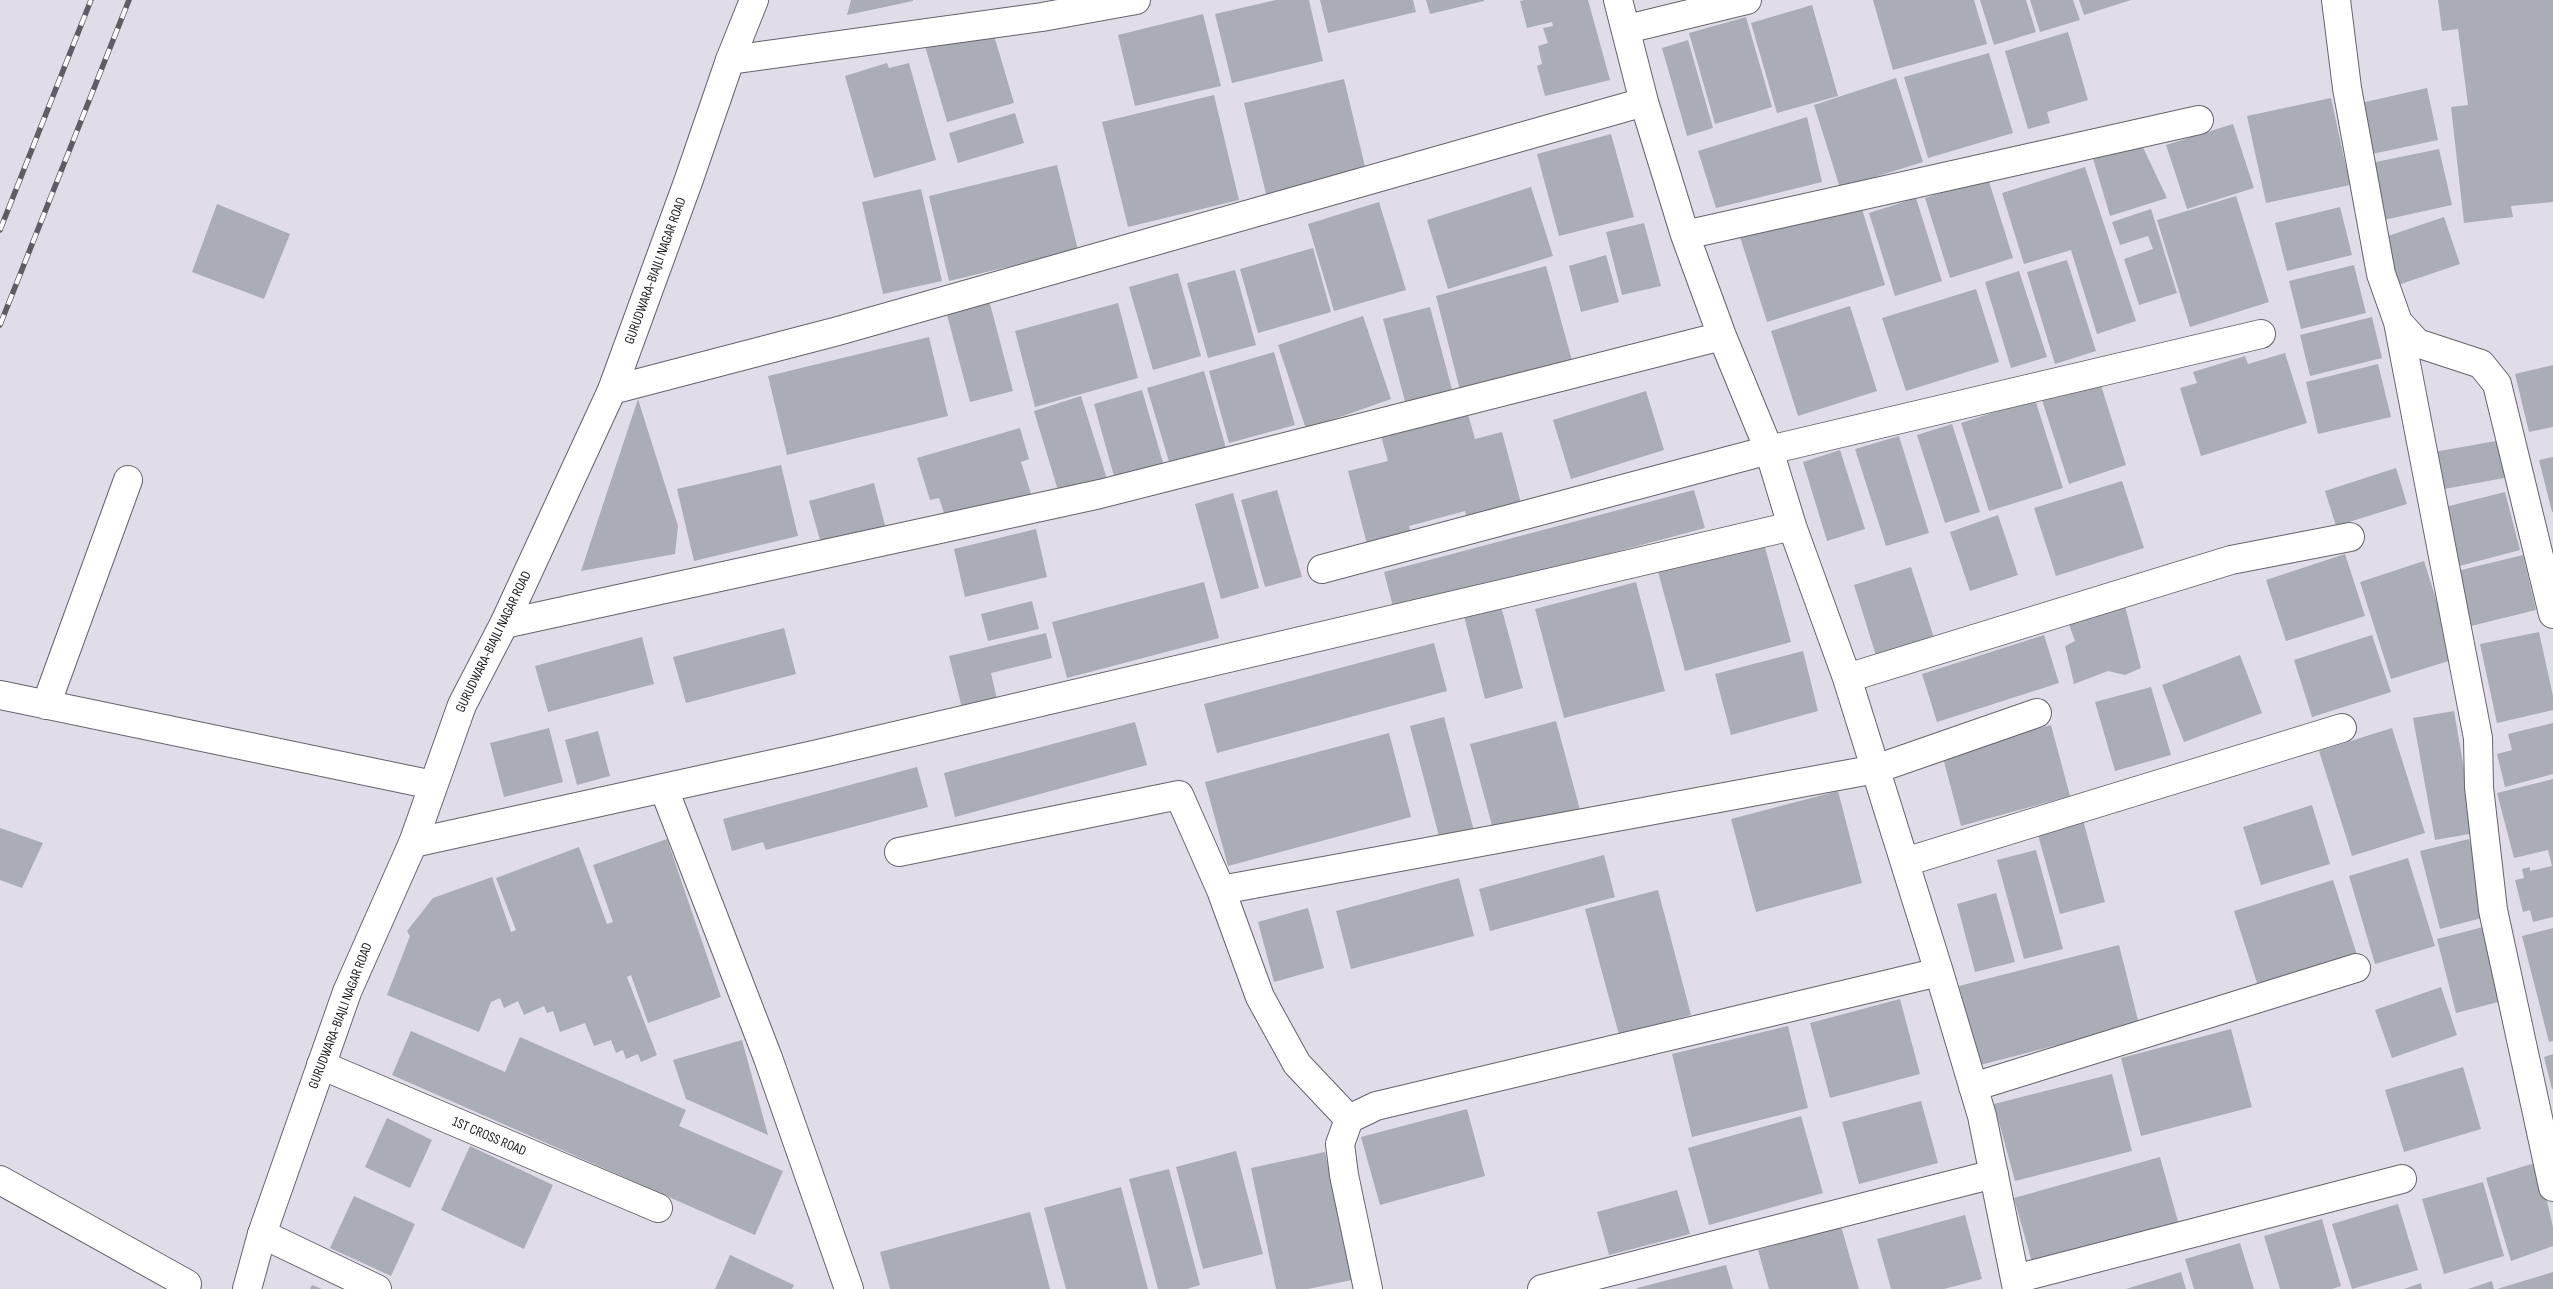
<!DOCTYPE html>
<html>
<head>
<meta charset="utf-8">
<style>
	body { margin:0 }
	canvas { display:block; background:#e0dde8 }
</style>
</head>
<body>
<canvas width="2553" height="1289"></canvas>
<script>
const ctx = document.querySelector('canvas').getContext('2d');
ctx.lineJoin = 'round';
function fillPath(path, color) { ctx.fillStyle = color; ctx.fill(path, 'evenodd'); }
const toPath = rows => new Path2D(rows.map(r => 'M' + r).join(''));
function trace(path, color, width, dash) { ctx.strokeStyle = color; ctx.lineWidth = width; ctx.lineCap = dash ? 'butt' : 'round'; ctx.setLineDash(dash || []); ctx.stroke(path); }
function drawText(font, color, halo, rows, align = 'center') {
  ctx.font = font + ' "Sofia Sans Condensed",sans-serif'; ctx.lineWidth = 4.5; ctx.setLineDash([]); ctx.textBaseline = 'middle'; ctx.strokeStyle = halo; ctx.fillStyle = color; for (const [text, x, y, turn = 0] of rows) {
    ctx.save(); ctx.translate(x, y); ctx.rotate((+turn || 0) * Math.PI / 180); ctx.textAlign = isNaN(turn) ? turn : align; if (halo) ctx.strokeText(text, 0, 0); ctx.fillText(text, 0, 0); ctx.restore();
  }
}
fillPath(toPath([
	[851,0,913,0,913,1,847,15],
	[1276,0,1309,0,1323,61,1232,83,1215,14],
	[1320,0,1413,0,1416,12,1328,33],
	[1426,0,1484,0,1484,1,1430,14],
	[1525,0,1588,0,1610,80,1545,96,1537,66,1542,64,1538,46,1548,43,1543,28,1553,26,1552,22,1527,28,1520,1],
	[1873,0,1974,0,1987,44,1893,70],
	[1980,0,2026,0,2036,32,1994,45],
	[2030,0,2073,0,2080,20,2040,32],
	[2079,0,2131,0,2084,15],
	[2438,0,2553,0,2553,202,2511,206,2513,217,2464,223,2451,107,2468,105,2458,29,2442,31],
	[1812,5,1838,96,1777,113,1751,23],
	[1203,14,1221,86,1135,106,1118,35],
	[1746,17,1772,107,1715,124,1689,33],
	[993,32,1014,103,947,122,925,46],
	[2068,32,2088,100,2047,112,2050,123,2028,129,2005,51],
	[1688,40,1713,128,1687,136,1662,48],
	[1989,53,2013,133,1928,158,1904,77],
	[887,63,889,68,909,63,936,160,874,178,845,76],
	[1896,78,1923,162,1840,188,1814,105],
	[1344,79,1367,175,1267,198,1244,103],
	[2427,88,2438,140,2372,154,2361,103],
	[1214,95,1239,200,1128,227,1102,122],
	[2331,98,2350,185,2266,203,2247,116],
	[1015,113,1024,143,958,163,949,133],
	[1807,117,1822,182,1716,208,1698,151],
	[2233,124,2254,188,2187,209,2166,145],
	[1611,134,1634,217,1559,236,1537,154],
	[2140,141,2167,198,2110,216,2092,155],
	[2439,149,2452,205,2379,221,2366,164],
	[1057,165,1078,250,949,281,929,196],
	[2085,167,2136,321,2097,334,2071,250,2024,264,2002,193],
	[1988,178,2013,258,1950,278,1925,198],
	[1531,187,1553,256,1448,289,1427,220],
	[921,189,942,281,883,294,862,202],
	[2236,196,2269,302,2190,327,2157,220],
	[1916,198,1942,281,1895,296,1869,213],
	[1859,199,1885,285,1767,322,1740,237],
	[1379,202,1406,290,1334,311,1308,224],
	[217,204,290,234,264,299,192,272],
	[2340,207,2352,255,2287,271,2275,223],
	[2151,209,2177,293,2139,305,2124,259,2153,249,2148,236,2120,245,2112,222],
	[2444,217,2460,264,2398,285,2382,238],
	[1644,223,1661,286,1622,295,1606,232],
	[1313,248,1331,312,1258,333,1240,269],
	[1606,255,1619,302,1581,312,1569,266],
	[2067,260,2096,351,2055,364,2027,272],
	[2354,265,2366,313,2301,329,2289,281],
	[1546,266,1573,364,1461,394,1436,296],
	[1235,270,1256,345,1208,358,1187,283],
	[2019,271,2047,357,2011,368,1985,282],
	[1178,273,1201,356,1153,370,1129,287],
	[1976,289,1999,362,1906,391,1882,318],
	[989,300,1013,391,970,402,946,311],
	[1118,303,1138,378,1035,407,1015,331],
	[1850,306,1877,391,1798,416,1771,331],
	[1430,307,1454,397,1407,409,1383,319],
	[1363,316,1391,399,1306,429,1278,345],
	[2372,317,2382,358,2310,376,2300,335],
	[929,337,948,416,787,455,768,376],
	[1274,352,1295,425,1229,443,1209,371],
	[2285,353,2307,423,2201,456,2180,388,2197,383,2193,372,2245,356,2248,364],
	[2378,364,2391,417,2318,434,2306,382],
	[2553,365,2553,427,2529,432,2515,374],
	[1204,371,1226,448,1170,465,1147,388],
	[2100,382,2126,465,2069,484,2042,400],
	[1142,390,1164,466,1115,480,1094,404],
	[1646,391,1664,450,1571,479,1553,420],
	[1081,396,1107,479,1059,494,1034,411],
	[638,399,678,526,675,554,581,571],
	[2035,399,2063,488,1989,511,1961,423],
	[1466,407,1475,439,1502,432,1522,507,1468,522,1465,511,1409,526,1412,537,1368,548,1348,471,1388,461,1379,429],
	[1952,424,1980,512,1945,523,1917,435],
	[1020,428,1029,459,1021,462,1032,497,947,522,939,498,930,500,917,458],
	[1899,436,1929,533,1886,546,1855,449],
	[2507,439,2515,476,2439,490,2434,452],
	[1840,450,1865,529,1827,541,1803,462],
	[2553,457,2553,512,2552,512,2539,460],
	[781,465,798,536,694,561,677,489],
	[2396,468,2407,504,2336,526,2325,491],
	[2122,481,2144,548,2056,576,2034,508],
	[874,483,886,529,822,547,809,501],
	[1277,490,1302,577,1265,587,1241,500],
	[1694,490,1705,528,1394,611,1384,572],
	[2505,492,2520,550,2452,568,2437,509],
	[1233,493,1259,588,1221,599,1195,504],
	[1998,515,2018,575,1970,591,1950,532],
	[1036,529,1047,577,965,597,954,549],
	[1763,540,1791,642,1685,671,1657,568],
	[2345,554,2365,616,2286,641,2266,580],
	[2523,555,2536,610,2467,627,2453,572],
	[2424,561,2455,659,2391,679,2360,582],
	[1911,567,1936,644,1878,662,1854,585],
	[1204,582,1219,638,1067,678,1052,622],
	[1636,582,1665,691,1564,718,1535,609],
	[1032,601,1039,629,988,641,981,614],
	[2124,602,2141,668,2125,675,2108,671,2074,684,2065,646,2075,641,2067,619],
	[1501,606,1523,688,1485,699,1464,616],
	[784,628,796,674,686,703,673,657],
	[2539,632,2553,696,2553,710,2497,723,2480,644],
	[1046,633,1052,658,991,673,999,708,964,716,949,656],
	[2044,635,2059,683,1937,722,1922,674],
	[2372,635,2391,692,2312,717,2294,660],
	[642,637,654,684,548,712,535,666],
	[1434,643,1447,691,1217,753,1204,704],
	[1803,651,1818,711,1731,735,1715,674],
	[2240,655,2262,713,2184,742,2162,685],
	[2151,687,2171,755,2115,771,2095,702],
	[2454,711,2475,833,2435,840,2413,718],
	[1444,717,1474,831,1440,840,1410,726],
	[1556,721,1580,810,1494,833,1470,744],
	[1135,722,1147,765,955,817,944,773],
	[2553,723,2553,774,2505,787,2497,754,2512,750,2508,734],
	[2051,725,2070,796,1961,826,1942,754],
	[549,728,563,782,504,797,490,743],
	[2392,728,2425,833,2352,856,2319,751],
	[598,731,610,776,577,785,565,740],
	[1389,733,1411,817,1228,866,1205,782],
	[917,767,928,807,766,850,763,842,732,851,723,819],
	[2553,779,2553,917,2533,922,2530,910,2523,912,2515,880,2524,878,2522,869,2530,867,2530,871,2552,866,2548,850,2514,858,2497,793],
	[1838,791,1862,883,1756,912,1731,819],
	[2312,805,2330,864,2261,885,2243,827],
	[2082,816,2105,902,2060,914,2036,828],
	[0,828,43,843,22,888,0,880],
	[667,839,721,997,648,1023,631,975,627,977,657,1055,641,1062,638,1054,626,1059,623,1050,616,1053,611,1040,594,1046,585,1023,560,1032,553,1011,547,1013,544,1006,524,1015,518,1001,504,1008,500,998,491,1002,479,1032,387,995,410,936,407,931,433,898,492,877,511,932,516,930,496,878,579,847,607,924,613,922,593,865],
	[2469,839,2489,916,2440,929,2420,851],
	[2036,850,2063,949,2024,959,1997,860],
	[1604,855,1615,897,1490,931,1479,889],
	[2408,858,2435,946,2375,964,2349,876],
	[1459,878,1474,936,1351,969,1336,911],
	[2333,880,2357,955,2258,986,2234,911],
	[1658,890,1691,1015,1619,1035,1585,909],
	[1996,893,2015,962,1975,972,1957,904],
	[1308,908,1324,968,1274,982,1258,922],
	[2487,926,2506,1000,2456,1013,2437,939],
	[2553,928,2553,1041,2549,1042,2522,936],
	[2119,945,2139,1024,1980,1065,1959,986],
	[2441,987,2457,1035,2392,1058,2375,1010],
	[1900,999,1920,1074,1830,1098,1810,1023],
	[1788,1026,1808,1108,1692,1137,1672,1054],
	[2231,1029,2252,1107,2141,1136,2121,1058],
	[411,1031,505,1072,520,1037,686,1110,679,1126,783,1171,755,1235,392,1075],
	[742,1040,768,1135,686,1099,673,1060],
	[2553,1054,2553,1089,2552,1089,2544,1057],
	[2463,1067,2481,1129,2404,1152,2385,1090],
	[2112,1074,2132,1151,2015,1181,1994,1104],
	[1921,1101,1938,1163,1859,1184,1842,1122],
	[1467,1109,1485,1176,1380,1205,1361,1137],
	[1801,1116,1823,1193,1709,1225,1688,1148],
	[387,1118,432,1140,410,1188,365,1167],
	[470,1146,553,1185,524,1249,441,1210],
	[1236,1151,1263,1254,1203,1269,1176,1167],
	[1325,1152,1352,1280,1308,1289,1276,1289,1251,1168],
	[2160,1157,2179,1225,2033,1266,2014,1198],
	[2538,1162,2553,1227,2553,1246,2511,1261,2486,1178],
	[1169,1169,1200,1285,1187,1289,1158,1289,1129,1179],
	[2483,1182,2504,1256,2444,1274,2422,1199],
	[1121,1187,1148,1289,1066,1289,1044,1208],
	[1677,1190,1690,1234,1609,1255,1597,1212],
	[354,1196,415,1224,391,1276,330,1248],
	[2398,1204,2418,1270,2352,1289,2332,1224],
	[1030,1212,1050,1289,890,1289,880,1252],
	[1965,1215,1982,1279,1944,1289,1891,1289,1877,1239],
	[2322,1219,2341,1286,2332,1289,2280,1289,2264,1236],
	[1841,1226,1859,1289,1769,1289,1758,1250],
	[2240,1243,2254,1289,2194,1289,2185,1259],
	[730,1255,794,1285,792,1289,715,1289],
	[1726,1265,1733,1289,1637,1289,1637,1288],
	[2181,1272,2186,1289,2126,1289],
	[2553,1272,2553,1289,2497,1289],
	[2492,1281,2494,1289,2468,1289],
	[2421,1283,2422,1289,2404,1289],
	[312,1285,322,1289,310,1289]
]), '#aaacb6');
const minor = toPath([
	[1618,0,1644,102,1685,235,1722,336,1769,450,1792,526,1847,678,1939,972,1982,1116,2017,1289],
	[2336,0,2347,88,2381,274,2398,322,2417,343,2481,364,2497,384,2553,614],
	[1627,29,1747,0],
	[730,60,1042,17,1136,0],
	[1685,235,2199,120],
	[2398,322,2478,738,2479,787,2493,910,2553,1187],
	[612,390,838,331,1644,102],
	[1322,569,1769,450,2261,334],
	[504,624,1100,494,1722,336],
	[1847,678,2231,560,2350,537],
	[0,695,433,785],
	[46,705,128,480],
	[664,789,768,1058,849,1289],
	[413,843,814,755,1792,526],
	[899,852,1179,795,1221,890,1260,997,1297,1064,1349,1119],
	[1905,862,2342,728],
	[1221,890,1876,769,2037,713],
	[321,1065,658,1208],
	[1973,1087,2356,968],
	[0,1180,187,1284],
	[262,1234,377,1289],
	[2015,1279,2402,1179],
	[1368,1289,1344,1175,1340,1144,1349,1119,1376,1106,1939,972],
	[1542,1289,1994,1174]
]);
const major = toPath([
	[247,1289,262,1234,347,992,413,843,462,705,504,624,612,390,688,182,730,60,754,0]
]);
trace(minor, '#66636c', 30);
trace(major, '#66636c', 30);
trace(minor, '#fff', 28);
trace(major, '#fff', 28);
const rail = toPath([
	[0,230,91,0],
	[0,325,129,0]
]);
trace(rail, '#5f5d63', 5.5);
trace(rail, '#fff', 4, [11]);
drawText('14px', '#222024', '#fff', [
	["GURUDWARA-BIAJLI NAGAR ROAD",656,271,-70],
	["GURUDWARA-BIAJLI NAGAR ROAD",494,642,-64],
	["GURUDWARA-BIAJLI NAGAR ROAD",341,1016,-69],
	["1ST CROSS ROAD",489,1137,23]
]);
</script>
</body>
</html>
